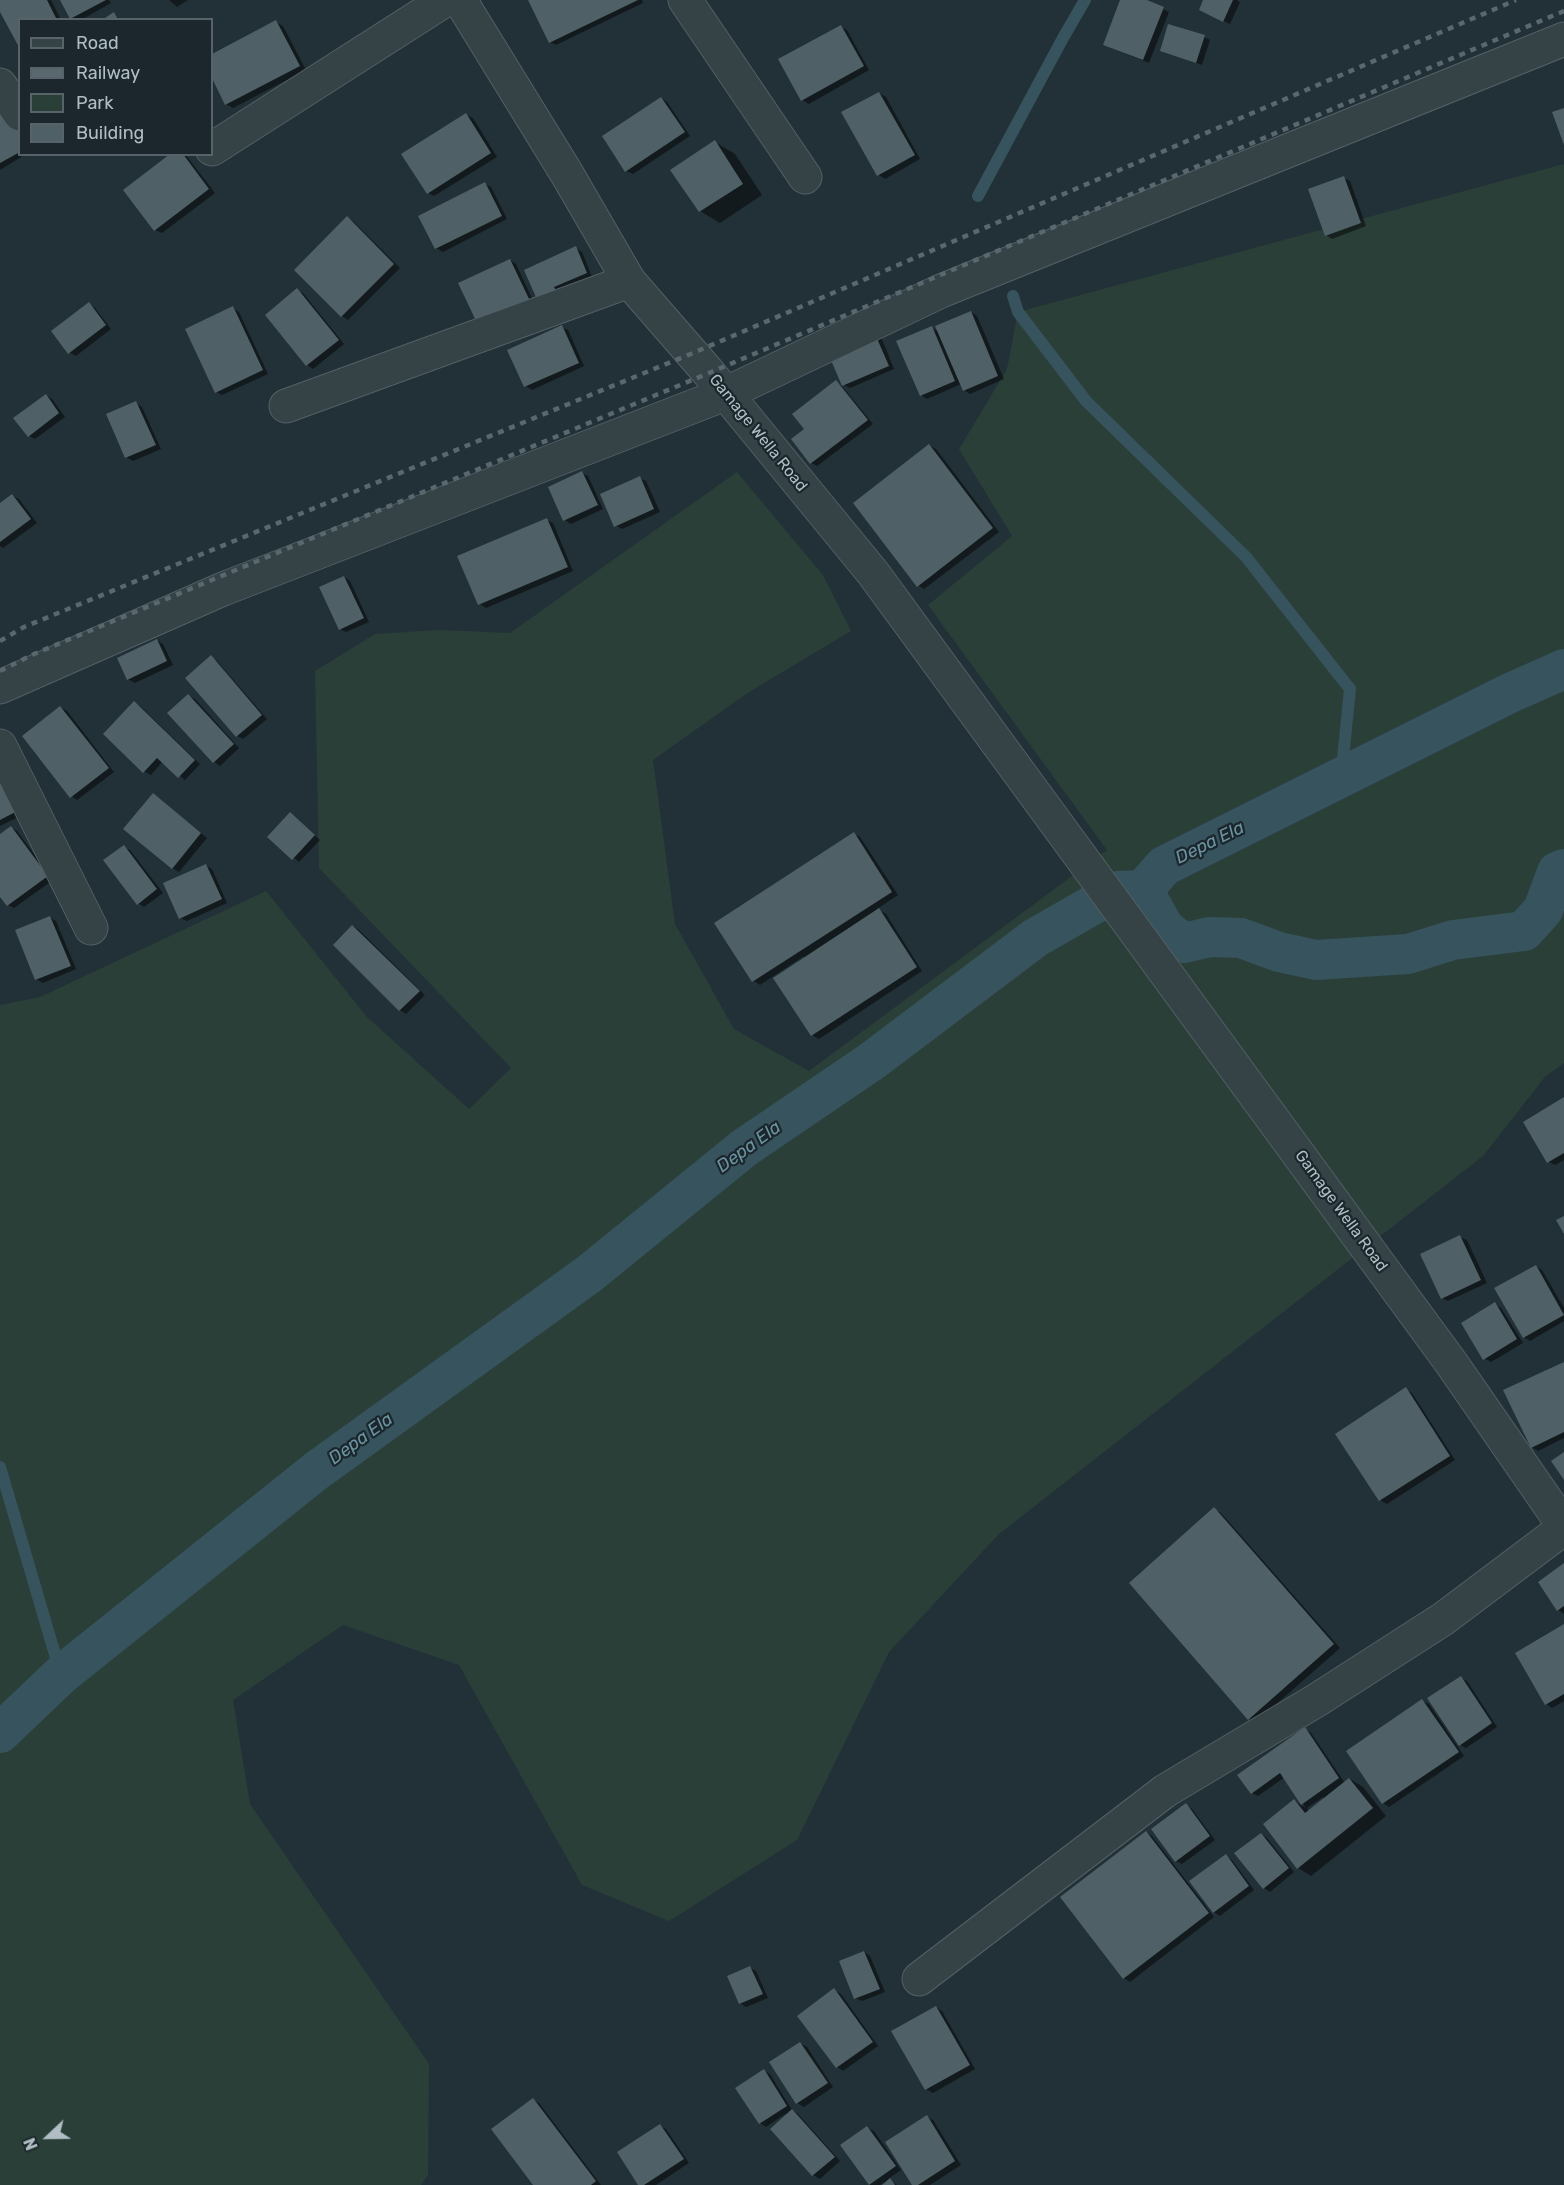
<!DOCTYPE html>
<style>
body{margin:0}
#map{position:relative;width:1564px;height:2185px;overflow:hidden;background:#223137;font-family:Rubik,sans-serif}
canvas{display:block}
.legend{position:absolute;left:18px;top:18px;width:195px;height:138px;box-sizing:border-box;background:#1b272c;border:2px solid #576369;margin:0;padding:8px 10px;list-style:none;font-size:18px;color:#b0bec4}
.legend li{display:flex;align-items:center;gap:12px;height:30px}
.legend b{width:30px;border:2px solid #576369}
.north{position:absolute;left:18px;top:2107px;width:60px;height:60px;-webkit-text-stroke:4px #1b272c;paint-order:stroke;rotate:248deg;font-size:16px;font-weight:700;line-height:24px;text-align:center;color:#b0bec4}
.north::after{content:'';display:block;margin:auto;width:21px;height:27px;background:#b0bec4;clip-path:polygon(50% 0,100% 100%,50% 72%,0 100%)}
</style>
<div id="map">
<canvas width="1564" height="2185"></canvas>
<ul class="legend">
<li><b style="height:8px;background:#354347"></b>Road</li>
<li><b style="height:8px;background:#58686e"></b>Railway</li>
<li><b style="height:16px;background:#2a3f38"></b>Park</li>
<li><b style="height:16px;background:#4f6167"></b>Building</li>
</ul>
<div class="north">N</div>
</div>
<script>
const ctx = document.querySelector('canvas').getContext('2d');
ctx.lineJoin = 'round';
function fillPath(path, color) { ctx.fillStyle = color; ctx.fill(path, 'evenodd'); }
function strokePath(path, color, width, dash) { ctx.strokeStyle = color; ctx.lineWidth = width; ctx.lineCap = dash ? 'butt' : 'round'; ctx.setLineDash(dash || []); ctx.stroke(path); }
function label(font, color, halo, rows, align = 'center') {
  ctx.font = font + ' Rubik,sans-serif'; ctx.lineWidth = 4.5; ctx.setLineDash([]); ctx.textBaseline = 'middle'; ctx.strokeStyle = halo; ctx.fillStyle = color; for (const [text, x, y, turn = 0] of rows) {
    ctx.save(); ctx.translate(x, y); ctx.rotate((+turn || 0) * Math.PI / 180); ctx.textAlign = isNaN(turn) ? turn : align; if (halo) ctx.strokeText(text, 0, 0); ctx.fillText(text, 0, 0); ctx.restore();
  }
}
fillPath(new Path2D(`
 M1564,164V1063L1545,1077L1483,1156L999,1534L889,1652L797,1840L669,1921L582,1885L459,1665L343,1625L233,1700L250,1804L429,2064L428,2175L421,2185H0V1005L40,997L266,891L367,1017L469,1109L511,1068L319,868L315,671L375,634L439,630L510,633L737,472L823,575L851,631L746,694L653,760L675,924L734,1029L809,1071L1107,850L928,605L1012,536L959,449L1007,369L1018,312Z`), '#2a3f38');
fillPath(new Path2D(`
 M0,0H51L61,20H20L0,9Z
 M61,0H109L111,3L81,20H74Z
 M169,0H188L177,7Z
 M530,0H642L643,3L556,45L550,42Z
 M1122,0H1143L1169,12L1149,63L1111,48Z
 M1205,0H1237L1240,2L1230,24L1207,13Z
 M276,22L283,26L306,70L233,108L226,104L212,75V56Z
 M841,27L847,30L869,70L809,104L802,100Z
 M1204,37L1210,40L1202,65L1161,50Z
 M879,93L886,97L920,159L885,179L879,175L843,113Z
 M0,96L20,128V154H26L0,170Z
 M661,98L667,102L690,136L633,174L626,171Z
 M466,115L473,118L497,157L434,196L428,193Z
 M715,142L735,154L762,195L720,223L700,211Z
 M172,154H185L215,193L162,233L155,230Z
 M1344,178L1350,181L1366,226L1332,239L1326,235Z
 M485,184L491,187L507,219L443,252L436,248Z
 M348,218L354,222L400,268L348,320L342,316Z
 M575,248L582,252L592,277L560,291L540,303Z
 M510,260L516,264L535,305L460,284Z
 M297,290L303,293L344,344L313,369L307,365Z
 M89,304L95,308L111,329L76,356L69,352Z
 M233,308L239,312L268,374L222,395L216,392Z
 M971,312L977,316L1004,379L970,394L964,390L961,384L927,399L921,395L932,328L939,332Z
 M561,327L568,330L584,366L532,390L526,386Z
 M879,332L894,369L850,388L844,385Z
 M836,382L842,386L873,424L817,466L811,463L806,429Z
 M46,395L52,399L65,417L35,439L29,436Z
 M136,403L142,407L161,449L133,461L126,457Z
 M929,445L936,449L999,532L924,589L918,585Z
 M582,473L588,476L603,509L571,524L565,520Z
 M639,478L646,481L660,512L622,529L615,525Z
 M12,496L19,499L37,523L3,548L0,546V505Z
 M547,520L553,523L573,571L486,608L480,604Z
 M344,577L350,581L369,622L346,632L340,629Z
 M157,640L163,644L173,665L135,683L128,679Z
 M211,657L217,661L267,719L243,739L237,736Z
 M188,696L195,699L239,748L220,766L214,762Z
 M134,703L140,706L200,764L185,780L163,761L151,775L144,771Z
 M61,708L67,711L114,772L77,800L71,796Z
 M0,758L27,813L0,826Z
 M153,795L207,838L179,872L172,868Z
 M290,814L320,840L299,862L269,837Z
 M11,827L17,831L53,880L14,908L8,905L0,895V835Z
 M854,834L860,837L898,895L877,909L886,914L922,971L819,1039L812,1035L804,956L760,985L754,981L716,923Z
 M124,847L130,850L163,893L144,907L138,903Z
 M205,865L212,869L227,903L187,921L180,918Z
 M49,917L56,921L76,969L43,983L36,979Z
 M353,926L359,930L425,995L406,1014L400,1010L335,945Z
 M1564,1099V1160L1555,1165L1549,1162Z
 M1460,1237L1467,1240L1487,1283L1448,1301L1442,1298Z
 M1536,1266L1542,1270L1564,1308V1321L1530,1341L1524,1337Z
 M1495,1304L1501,1308L1523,1343L1491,1362L1484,1358Z
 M1564,1363V1438L1538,1451L1532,1447Z
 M1406,1389L1412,1393L1455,1460L1387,1504L1380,1500L1338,1434Z
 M1214,1509L1221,1513L1340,1648L1255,1723L1249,1719L1131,1584Z
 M1564,1565V1614L1558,1610Z
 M1564,1626V1701L1552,1708L1546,1704L1517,1654Z
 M1461,1678L1467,1681L1497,1727L1466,1748L1460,1745Z
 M1422,1701L1429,1704L1464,1756L1389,1807L1383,1803Z
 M1305,1729L1311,1733L1345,1783L1350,1779L1363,1787L1386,1816L1311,1876L1298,1868L1294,1801L1306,1808L1285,1777L1258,1796L1252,1793ZM1323,1797L1324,1799L1309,1811L1307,1808Z
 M1186,1805L1192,1809L1215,1840L1182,1864L1176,1861Z
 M1146,1832L1152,1836L1214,1917L1130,1982L1124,1978Z
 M1261,1834L1267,1838L1294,1872L1270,1892L1264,1888Z
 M1226,1856L1232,1860L1254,1890L1220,1916L1210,1910Z
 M864,1952L870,1956L885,1992L862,2001L855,1998Z
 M750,1968L756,1971L768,1998L746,2007L740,2003Z
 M834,1990L841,1994L878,2046L843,2071L837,2067Z
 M936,2007L942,2011L975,2069L933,2093L926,2089L893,2032Z
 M801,2044L807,2047L833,2087L804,2107L797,2103L771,2062Z
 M764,2071L770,2074L792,2110L798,2114L840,2161L820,2179L813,2175L772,2129L787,2116L785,2114L766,2127L760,2123Z
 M533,2100L539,2103L601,2185H535Z
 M927,2117L933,2120L961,2165L930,2185H913Z
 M660,2126L666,2129L689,2163L656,2185H640Z
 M867,2128L874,2131L901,2170L888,2179L897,2185H884V2182L880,2185H869Z`), '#0007');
strokePath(new Path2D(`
 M978,196L1063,38L1085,0
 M1013,296L1018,312L1086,401L1246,557L1350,689L1341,778
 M0,1467L61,1675`), '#37535d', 12);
strokePath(new Path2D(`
 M1143,890L1165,929L1184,943L1210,937L1241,938L1279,952L1316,960L1408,954L1453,940L1524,931L1543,910L1557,872L1564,869
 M0,1733L61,1675L316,1471L589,1274L744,1148L872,1061L1035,938L1117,891L1143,890L1164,866L1510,693L1564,669`), '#37535d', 40);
fillPath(new Path2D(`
 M0,0H47L57,20H20V49L0,12Z
 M60,0H106L70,19Z
 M528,0H638L549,43Z
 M1120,0H1147L1164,7L1143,60L1103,45Z
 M1203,0H1233L1223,22L1199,10Z
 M114,12L118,20H102Z
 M276,20L300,66L225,105L212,78V54Z
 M1168,24L1205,35L1196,63L1160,51Z
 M841,25L864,66L801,101L778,59Z
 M879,92L915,155L877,176L841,112Z
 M661,97L685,132L625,172L602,136Z
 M0,101L20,133V152L0,163Z
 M1564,108V145L1552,112Z
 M466,113L491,153L427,194L401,154Z
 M715,140L743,184L699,212L670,170Z
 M170,154H183L209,189L154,231L123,190Z
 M1344,176L1361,223L1325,236L1308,189Z
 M485,182L502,216L435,249L418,216Z
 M347,216L394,264L341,317L294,270Z
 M576,246L587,273L554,287L559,296L539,304L524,270Z
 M510,259L530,301L478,325L458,283Z
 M297,288L339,340L306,366L265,315Z
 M89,302L106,325L68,354L51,331Z
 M233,306L263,370L215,393L185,329Z
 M971,311L998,376L963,391L935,326Z
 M562,325L579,363L524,387L507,350Z
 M932,326L955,381L920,396L896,341Z
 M872,327L889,366L842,386L825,346Z
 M836,380L868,420L810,464L791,439L804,429L792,414Z
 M46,394L59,413L28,437L13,418Z
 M136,401L156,445L125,458L106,414Z
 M929,444L993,528L917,587L853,503Z
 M582,471L598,505L563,521L548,487Z
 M640,476L654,509L614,527L600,494Z
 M12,494L31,519L0,542V503Z
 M547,518L568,567L478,605L457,556Z
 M344,576L364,618L339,630L319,587Z
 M157,639L167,661L127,680L117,658Z
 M211,655L262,715L236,737L185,678Z
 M188,694L234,744L213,763L167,713Z
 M134,701L195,760L178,778L157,758L143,773L103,734Z
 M60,706L109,768L70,798L22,736Z
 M0,765L21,809L0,820Z
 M153,793L201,833L172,869L123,829Z
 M290,812L315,835L292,860L267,837Z
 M11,826L48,876L7,906L0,897V834Z
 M854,832L892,892L752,982L714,923Z
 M124,845L157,889L137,905L103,860Z
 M206,864L222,899L179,919L163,883Z
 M879,908L917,967L811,1036L773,978Z
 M50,916L71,966L35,980L15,930Z
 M352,925L420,991L399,1011L333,945Z
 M1564,1097V1153L1547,1163L1523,1122Z
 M1564,1216V1234L1556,1220Z
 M1460,1235L1481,1280L1441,1299L1420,1254Z
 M1536,1265L1564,1315L1523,1338L1494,1288Z
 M1495,1302L1517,1339L1483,1360L1461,1323Z
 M1564,1362V1432L1531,1448L1503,1390Z
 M1406,1387L1450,1456L1379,1501L1335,1434Z
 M1564,1452V1480L1551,1461Z
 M1214,1507L1334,1644L1248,1720L1129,1583Z
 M1564,1563V1606L1557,1611L1538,1582Z
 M1564,1624V1694L1545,1705L1515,1653Z
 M1461,1676L1492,1723L1459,1746L1427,1698Z
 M1422,1699L1459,1752L1382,1804L1346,1751Z
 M1305,1727L1339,1778L1301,1805L1280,1773L1251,1794L1237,1775Z
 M1349,1778L1373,1808L1297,1869L1263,1824L1294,1799L1305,1813Z
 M1186,1803L1210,1836L1175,1862L1151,1829Z
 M1146,1831L1209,1913L1123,1979L1060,1897Z
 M1261,1833L1289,1868L1263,1889L1234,1853Z
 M1226,1854L1249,1886L1213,1913L1189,1881Z
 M864,1951L880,1989L854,1999L839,1961Z
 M750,1966L763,1994L739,2004L727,1976Z
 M834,1988L873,2042L836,2068L797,2016Z
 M936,2006L970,2065L925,2090L891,2031Z
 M800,2042L828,2083L796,2104L769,2062Z
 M764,2069L787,2106L759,2124L735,2088Z
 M533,2098L596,2181L591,2185H533L491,2129Z
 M792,2109L835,2157L812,2176L770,2129Z
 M927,2115L955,2161L918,2185H912L885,2142Z
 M660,2124L684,2159L644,2185H638L617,2152Z
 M867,2126L896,2166L869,2185L840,2145Z
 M890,2178L895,2185H882Z`), '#4f6167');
const street = new Path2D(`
 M460,0L567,174L629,281L709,373L873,573L1452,1364L1564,1526
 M685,0L805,177
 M0,85L20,114
 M212,149L445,0
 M286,406L629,281
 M0,687L223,589L725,394L941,291L1564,39
 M0,746L91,928
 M919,1979L1165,1791L1317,1700L1443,1619L1564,1528`);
strokePath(street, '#536065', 35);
strokePath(street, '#354347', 33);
strokePath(new Path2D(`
 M0,641L24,627L693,353L1516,0
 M0,671L34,654L709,373L1564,11`), '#58686e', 4.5, [6, 6]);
label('16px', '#b0bec4', '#1b272c', [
 ["Gamage Wella Road",758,433,51],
 ["Gamage Wella Road",1341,1211,54]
]);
label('italic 18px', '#6b93a1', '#1b272c', [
 ["Depa Ela",1210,843,-26],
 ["Depa Ela",749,1147,-36],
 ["Depa Ela",361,1439,-36]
]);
</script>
